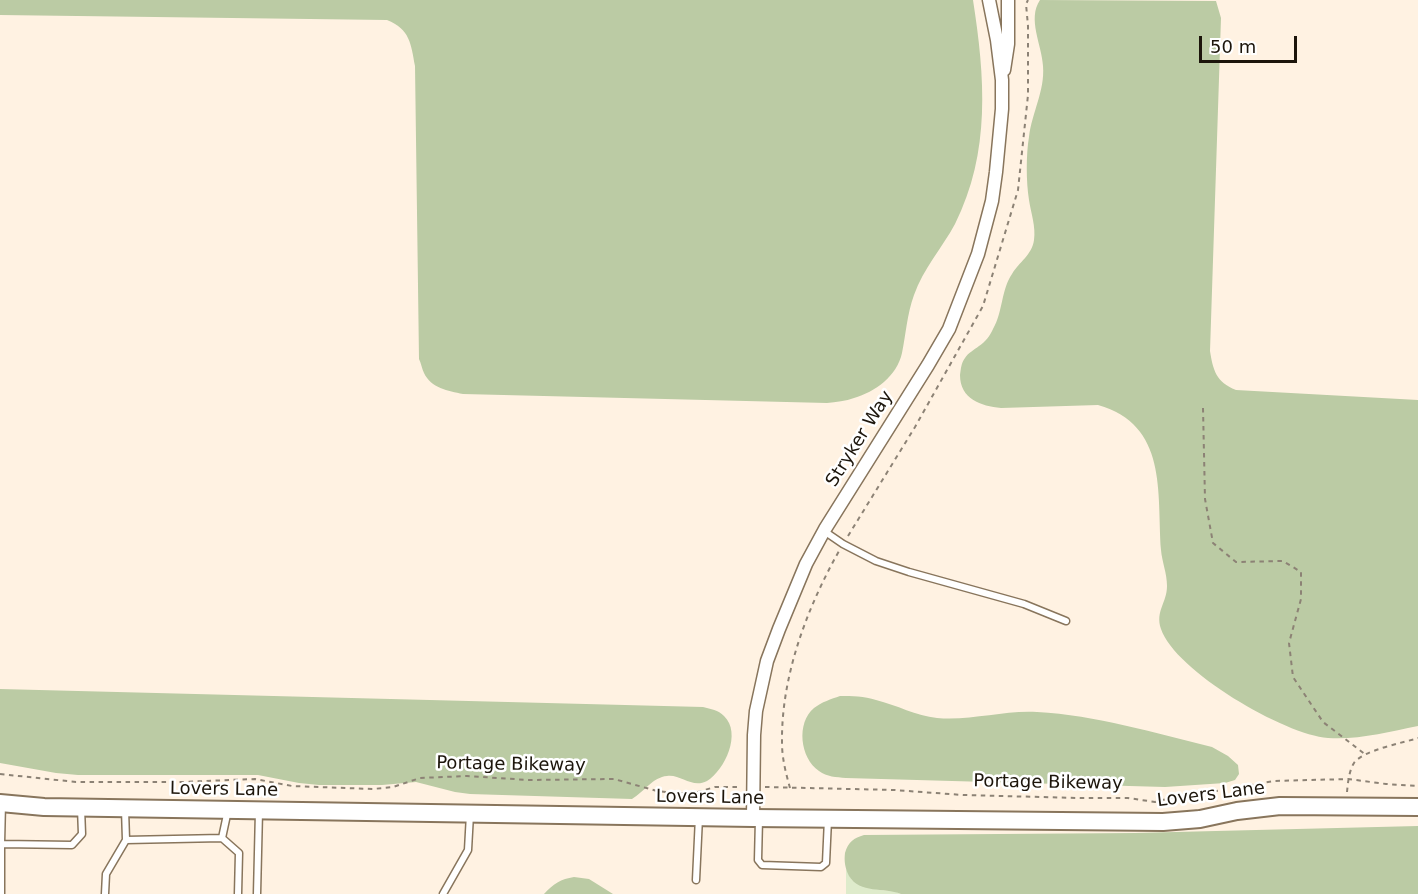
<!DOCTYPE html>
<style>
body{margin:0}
#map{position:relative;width:1418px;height:894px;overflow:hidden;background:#fff2e2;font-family:"DejaVu Sans",sans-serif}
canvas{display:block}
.scale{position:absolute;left:1199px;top:36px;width:98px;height:27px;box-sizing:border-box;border:3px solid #1c150b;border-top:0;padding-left:8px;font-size:18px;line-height:21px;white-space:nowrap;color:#1c150b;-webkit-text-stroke:4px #fff;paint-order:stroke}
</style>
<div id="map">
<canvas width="1418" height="894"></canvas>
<div class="scale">50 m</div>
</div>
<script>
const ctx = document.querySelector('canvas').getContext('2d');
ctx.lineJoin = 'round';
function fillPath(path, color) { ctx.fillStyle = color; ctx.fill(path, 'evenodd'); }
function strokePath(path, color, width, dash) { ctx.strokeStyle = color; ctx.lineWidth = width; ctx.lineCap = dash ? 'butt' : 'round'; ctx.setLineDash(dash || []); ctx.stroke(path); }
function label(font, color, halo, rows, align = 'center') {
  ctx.font = font + ' "DejaVu Sans",sans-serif'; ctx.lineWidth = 5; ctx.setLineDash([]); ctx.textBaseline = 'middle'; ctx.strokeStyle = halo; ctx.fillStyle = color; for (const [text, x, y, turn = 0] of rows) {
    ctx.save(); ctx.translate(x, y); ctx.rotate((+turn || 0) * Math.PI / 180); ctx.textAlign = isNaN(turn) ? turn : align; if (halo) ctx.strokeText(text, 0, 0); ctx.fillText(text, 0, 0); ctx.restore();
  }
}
fillPath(new Path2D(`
 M846,869L852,880L880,890L894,891L901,894H846Z`), '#deebcb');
fillPath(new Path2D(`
 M0,0H973C985,77 991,152 955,224C942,248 923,269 914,295C907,314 906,334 902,353C897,376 875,392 854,398C846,401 836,402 827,403L463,394C448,391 431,388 424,373C422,369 421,363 419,359L415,66C411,44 410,29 387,20L0,15Z
 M1040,0L1216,1L1221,18L1210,351C1213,370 1216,382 1236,390L1418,400V726C1388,732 1358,740 1328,738C1285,735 1175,671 1161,629C1155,611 1167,603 1167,586C1167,573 1162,562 1161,550C1157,492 1168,425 1098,405L1001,408C981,406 960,399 960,375C961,369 961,363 965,358C968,353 974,350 979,346C985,342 990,336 993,329C1003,312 1001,290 1012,274C1019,262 1032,255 1034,240C1036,227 1031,213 1029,200C1026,182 1026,154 1029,137C1032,112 1045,91 1043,66C1042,45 1027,19 1040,0Z
 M0,689L703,707C711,709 718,710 724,716C742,733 725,770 707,781C692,789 681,774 667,776C653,777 644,792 632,799L470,794L455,792L416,782L382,785H319L299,783L258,775H78L56,773L0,763Z
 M840,696C852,696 864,696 876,700C897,705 916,716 937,718C971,721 1004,710 1037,712C1096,715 1154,733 1212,747L1228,756L1238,765L1239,774L1235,780L1225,783L1165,787L846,778C836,777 827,777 819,771C800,758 796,723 814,708C822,702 831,699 840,696Z
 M1418,826V894H901C884,887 860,894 849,876C845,868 844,861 845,853C848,842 854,838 864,835L1135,833Z
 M574,877L589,879L613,894H544C553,884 561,879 574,877Z`), '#bbcba4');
const lane = new Path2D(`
 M824,531L843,544L876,561L909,572L1024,604L1066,621
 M2,803L1,844L72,845L82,834L81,808
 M125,809L126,840L222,838L228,810
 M759,819L758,860L762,865L821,867L826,863L828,819
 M222,838L239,853L238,894
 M1,844V894
 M696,880L699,817
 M105,894L106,874L126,840
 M257,894L259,811
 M443,894L468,850L470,814`);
const street = new Path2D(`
 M1004,70L1008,44V0
 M753,818L754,735L756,711L767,661L779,629L806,564L825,529L928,365L949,329L978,254L992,201L996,172L1002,109V80L997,40L989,0`);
const secondary = new Path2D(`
 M0,803L44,807L753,818L1163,822L1200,819L1237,811L1280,806L1418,807`);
strokePath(lane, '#88755c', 9);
strokePath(street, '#88755c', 15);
strokePath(secondary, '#88755c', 20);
strokePath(new Path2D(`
 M1203,408L1205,499L1213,543L1236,562L1283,561L1301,572V599L1289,643L1293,677L1323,722L1366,755
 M848,536L915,427L983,306L1018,190L1028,95V26L1026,4L1028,0
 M0,774L76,782H181L255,779L292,786L373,789L393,787L420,778L467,776L528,780L614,779L657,791L674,793H694L715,787H741
 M765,787L894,790L963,795L1080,798H1128L1155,802L1174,797L1224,790L1274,781L1348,779L1386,784L1418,786
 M790,788C786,774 782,758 782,743C781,676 807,608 839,551
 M1347,792C1348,782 1349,771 1354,763C1363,750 1403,743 1418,738`), '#8c8275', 2, [4.5, 4.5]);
strokePath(lane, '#fff', 6);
strokePath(street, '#fff', 12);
strokePath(secondary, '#fff', 16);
label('18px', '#1c150b', '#fff', [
 ["Stryker Way",860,439,-58],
 ["Portage Bikeway",511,765,1],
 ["Portage Bikeway",1048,783,1],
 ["Lovers Lane",224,790,1],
 ["Lovers Lane",1211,795,-7],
 ["Lovers Lane",710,798,1]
]);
</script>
